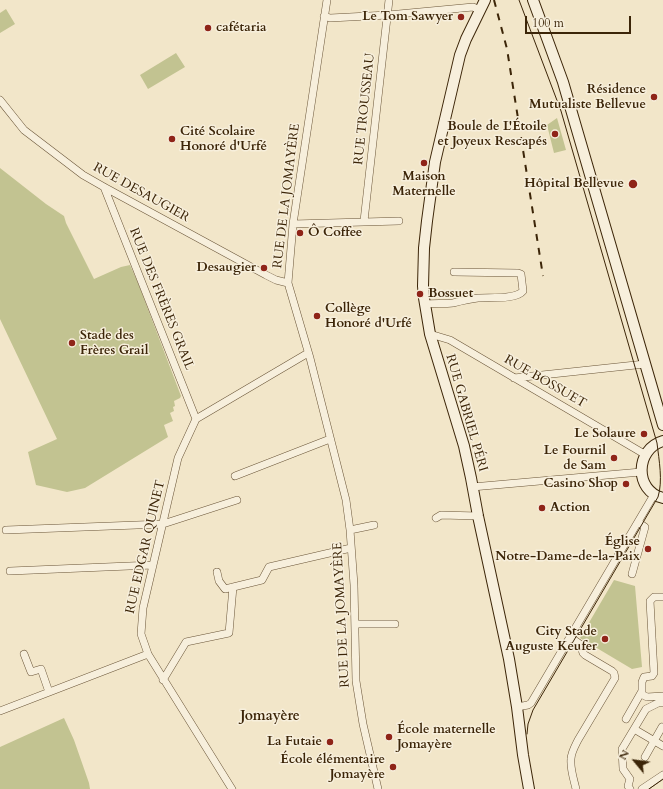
<!DOCTYPE html>
<meta charset="utf-8">
<style>
body{margin:0}
#map{position:relative;width:663px;height:789px;overflow:hidden;background:#f2e6c9;font-family:Cardo,serif}
canvas{display:block}
.north{position:absolute;left:615px;top:741px;width:40px;height:40px;-webkit-text-stroke:3px #f7efdc;paint-order:stroke;rotate:299deg;font-size:11px;font-weight:700;line-height:16px;text-align:center;color:#3c2508}
.north::after{content:'';display:block;margin:auto;width:14px;height:18px;background:#3c2508;clip-path:polygon(50% 0,100% 100%,50% 72%,0 100%)}
.scale{position:absolute;left:525px;top:16px;width:106px;height:18px;box-sizing:border-box;border:2px solid #3c2508;border-top:0;padding-left:5px;font-size:12px;line-height:14px;white-space:nowrap;color:#3c2508;-webkit-text-stroke:3px #f7efdc;paint-order:stroke}
</style>
<div id="map">
<canvas width="663" height="789"></canvas>
<div class="north">N</div>
<div class="scale">100 m</div>
</div>
<script>
const ctx = document.querySelector('canvas').getContext('2d');
ctx.lineJoin = 'round';
function fillPath(path, color) { ctx.fillStyle = color; ctx.fill(path, 'evenodd'); }
function strokePath(path, color, width, dash) { ctx.strokeStyle = color; ctx.lineWidth = width; ctx.lineCap = dash ? 'butt' : 'round'; ctx.setLineDash(dash || []); ctx.stroke(path); }
function label(font, color, halo, rows, align = 'center') {
  ctx.font = font + ' Cardo,serif'; ctx.lineWidth = 3; ctx.setLineDash([]); ctx.textBaseline = 'middle'; ctx.strokeStyle = halo; ctx.fillStyle = color; for (const [text, x, y, turn = 0] of rows) {
    ctx.save(); ctx.translate(x, y); ctx.rotate((+turn || 0) * Math.PI / 180); ctx.textAlign = isNaN(turn) ? turn : align; if (halo) ctx.strokeText(text, 0, 0); ctx.fillText(text, 0, 0); ctx.restore();
  }
}
fillPath(new Path2D(`
 M6,9L15,24L0,33V13Z
 M176,53L185,67L148,89L140,75Z
 M557,118L566,150L554,153L547,125Z
 M0,168L46,204L64,216L66,223L94,279L121,267L130,265L138,283L181,396L180,398L174,401L175,406L173,407L174,411L170,413L173,421L164,425L168,437L85,488L67,492L36,485L28,452L57,439L0,319Z
 M614,580L635,586L642,667L632,669L580,638Z
 M64,718L74,740L89,783L90,789H0V747Z`), '#c2c391');
const street = new Path2D(`
 M327,0L293,224L288,283L310,358L346,500L350,530L354,585L356,681L363,724L378,789
 M324,16L330,18L388,15L473,7L480,10
 M0,100L24,130L83,175L104,187L266,275L276,280L288,283
 M104,187L196,419
 M364,221L389,0
 M293,224L399,221
 M425,304C434,303 444,304 453,303C461,301 469,299 478,298C489,297 516,300 523,291L521,274L518,273L454,272
 M430,334L450,340L646,455
 M514,378L645,364
 M235,476L330,439
 M472,487L641,472
 M436,518L441,515L478,516
 M6,530L163,524L237,500
 M350,530L374,525
 M10,571L153,565
 M217,572L219,581L225,589L262,580L269,567L351,548
 M632,574L645,527L638,522
 M355,624H395
 M570,637L580,644L583,653L585,655L612,671L614,673L615,678L578,740C575,746 571,753 571,759C570,769 574,780 576,789
 M24,654L31,672L41,669L49,692
 M163,680L186,642L229,633L233,587
 M641,694L647,697L663,696
 M517,707L528,705L531,703L652,498L655,496H657
 M0,711L148,654
 M626,719L642,691V682L644,677L652,676L654,673L650,601L654,597H663
 M634,729L663,746
 M645,757L662,727
 M232,789L148,654L141,634L143,608L178,458L196,419L308,353
 M630,789L628,786L630,779L623,769L622,749L646,709L658,703H663
 M642,789L663,775`);
const secondary = new Path2D(`
 M485,0L466,39L460,55L435,162L427,221L424,248L423,286L424,298L430,334L464,446L471,478L478,516L509,659L517,707L523,755L529,789
 M533,0L563,82L663,425
 M663,441C635,449 634,491 663,498`);
strokePath(street, '#6a5538', 8);
strokePath(secondary, '#3c2508', 12);
strokePath(street, '#f7efdc', 7);
strokePath(secondary, '#f7efdc', 10);
strokePath(new Path2D(`
 M519,0L561,111L657,443C659,460 663,481 658,497L533,710L528,724L527,734
 M649,789L663,779`), '#3c2508', 1);
strokePath(new Path2D(`
 M494,0L507,49L543,276`), '#3c2508', 2, [7, 7]);
for (const [x, y, r, color] of [
 [461,17,4,"#8f2418"],
 [208,28,4,"#8f2418"],
 [654,97,4,"#8f2418"],
 [555,134,4,"#8f2418"],
 [172,139,4,"#8f2418"],
 [424,163,4,"#8f2418"],
 [633,184,5,"#8f2418"],
 [300,233,4,"#8f2418"],
 [264,268,4,"#8f2418"],
 [420,294,4,"#8f2418"],
 [317,316,4,"#8f2418"],
 [72,343,4,"#8f2418"],
 [644,434,4,"#8f2418"],
 [614,458,4,"#8f2418"],
 [626,484,4,"#8f2418"],
 [542,508,4,"#8f2418"],
 [648,549,4,"#8f2418"],
 [605,639,4,"#8f2418"],
 [389,737,4,"#8f2418"],
 [330,742,4,"#8f2418"],
 [393,767,4,"#8f2418"]
]) { const dot = new Path2D(); dot.arc(x, y, r, 0, 2 * Math.PI); ctx.fillStyle = color; ctx.fill(dot); strokePath(dot, '#f7efdc', 1.5); }
label('bold 13px', '#3c2508', '#f7efdc', [
 ["Le Tom Sawyer",453,17],
 ["cafétaria",216,28,"left"],
 ["Résidence",646,90],
 ["Mutualiste Bellevue",646,105],
 ["Boule de L'Étoile",547,127],
 ["et Joyeux Rescapés",547,142],
 ["Cité Scolaire",180,132,"left"],
 ["Honoré d'Urfé",180,147,"left"],
 ["Maison",424,177,"center"],
 ["Maternelle",424,192,"center"],
 ["Hôpital Bellevue",624,184],
 ["Ô Coffee",308,233,"left"],
 ["Desaugier",256,268],
 ["Bossuet",428,294,"left"],
 ["Collège",325,309,"left"],
 ["Honoré d'Urfé",325,324,"left"],
 ["Stade des",80,336,"left"],
 ["Frères Grail",80,351,"left"],
 ["Le Solaure",636,434],
 ["Le Fournil",606,451],
 ["de Sam",606,466],
 ["Casino Shop",618,484],
 ["Action",550,508,"left"],
 ["Église",640,542],
 ["Notre-Dame-de-la-Paix",640,557],
 ["City Stade",597,632],
 ["Auguste Keufer",597,647],
 ["École maternelle",397,730,"left"],
 ["Jomayère",397,745,"left"],
 ["La Futaie",322,742],
 ["École élémentaire",385,760],
 ["Jomayère",385,775]
], 'right');
label('13px', '#3c2508', '#f7efdc', [
 ["RUE TROUSSEAU",365,109,-84],
 ["RUE DESAUGIER",141,193,29],
 ["RUE DE LA JOMAYÈRE",287,196,-83],
 ["RUE DES FRÈRES GRAIL",161,299,68],
 ["RUE BOSSUET",545,382,30],
 ["RUE GABRIEL PÉRI",466,413,74],
 ["RUE EDGAR QUINET",146,547,-77],
 ["RUE DE LA JOMAYÈRE",342,615,-93]
]);
label('bold 14px', '#3c2508', '#f7efdc', [
 ["Jomayère",270,717]
]);
</script>
